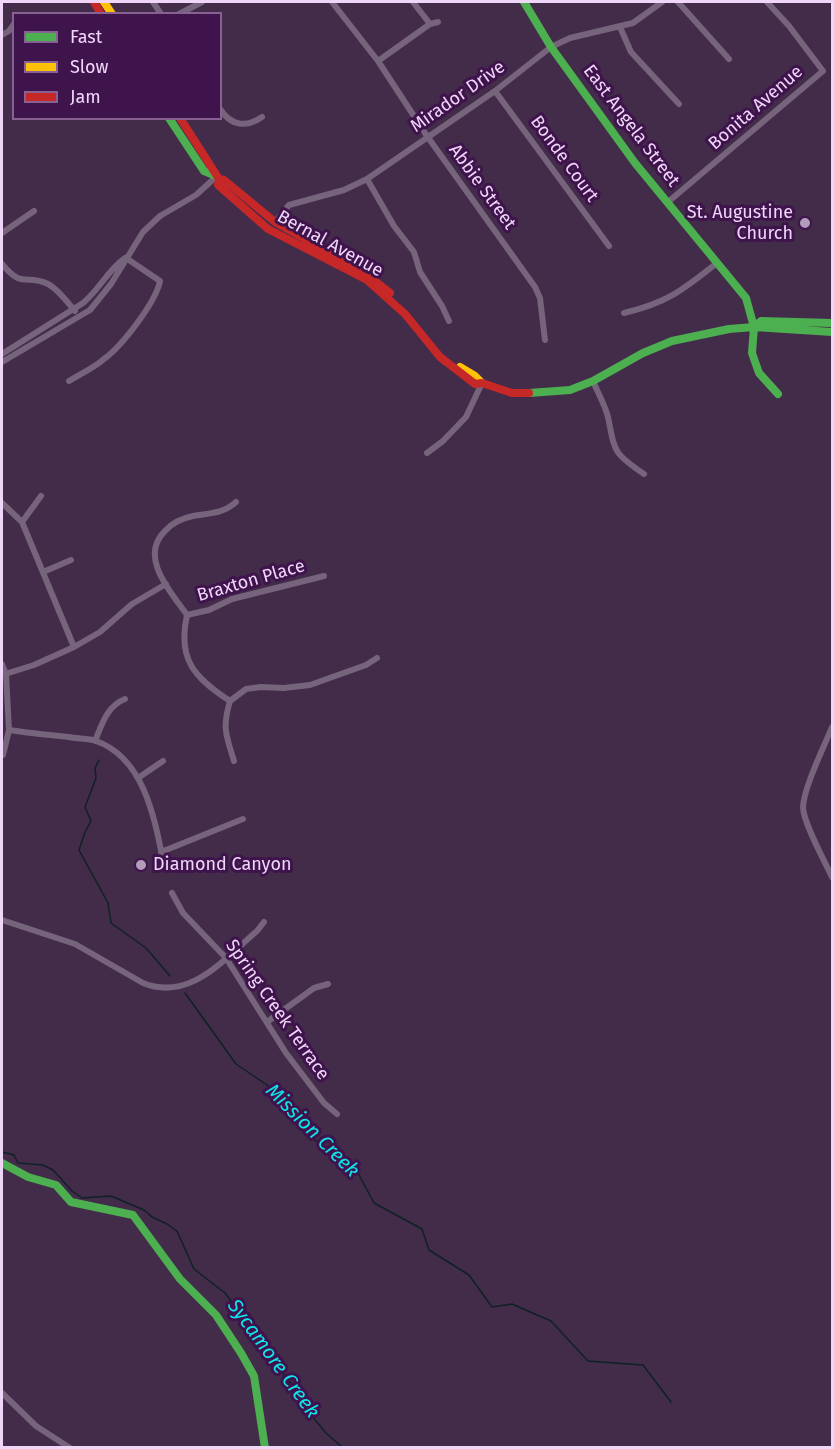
<!DOCTYPE html>
<style>
body{margin:0}
#map{position:relative;width:834px;height:1449px;overflow:hidden;background:#432b4a;font-family:"Fira Sans",sans-serif}
canvas{display:block}
.frame{position:absolute;inset:0;border:3px solid #f0d7f9;pointer-events:none}
.legend{position:absolute;left:12px;top:12px;width:210px;height:108px;box-sizing:border-box;background:#3f134c;border:2px solid #866191;margin:0;padding:8px 10px;list-style:none;font-size:18px;color:#f0d7f9}
.legend li{display:flex;align-items:center;gap:12px;height:30px}
.legend b{width:30px;border:2px solid #866191}
</style>
<div id="map">
<canvas width="834" height="1449"></canvas>
<div class="frame"></div>
<ul class="legend">
<li><b style="height:8px;background:#4caf50"></b>Fast</li>
<li><b style="height:8px;background:#ffc107"></b>Slow</li>
<li><b style="height:8px;background:#c62828"></b>Jam</li>
</ul>
</div>
<script>
const ctx = document.querySelector('canvas').getContext('2d');
ctx.lineJoin = 'round';
function strokePath(path, color, width, dash) { ctx.strokeStyle = color; ctx.lineWidth = width; ctx.lineCap = dash ? 'butt' : 'round'; ctx.setLineDash(dash || []); ctx.stroke(path); }
function label(font, color, halo, rows, align = 'center') {
  ctx.font = font + ' "Fira Sans",sans-serif'; ctx.lineWidth = 6; ctx.setLineDash([]); ctx.textBaseline = 'middle'; ctx.strokeStyle = halo; ctx.fillStyle = color; for (const [text, x, y, turn = 0] of rows) {
    ctx.save(); ctx.translate(x, y); ctx.rotate((+turn || 0) * Math.PI / 180); ctx.textAlign = isNaN(turn) ? turn : align; if (halo) ctx.strokeText(text, 0, 0); ctx.fillText(text, 0, 0); ctx.restore();
  }
}
strokePath(new Path2D(`
 M99,760L95,768L96,778L85,807L91,821L85,832L79,850L108,903L111,923L146,948L170,976
 M185,993L236,1064L267,1085L315,1140L359,1175L374,1203L422,1229L429,1250L469,1275L492,1307L512,1304L551,1321L588,1361L643,1365L671,1402
 M2,1152L14,1155L18,1163L43,1165L53,1170L72,1191L82,1198L111,1196L144,1210L152,1217L167,1224L177,1231L194,1269L225,1293L245,1319L266,1353L293,1386L306,1409L326,1433L343,1448`), '#0e2225', 1.5);
strokePath(new Path2D(`
 M153,2L161,14
 M332,2L378,61L427,136L535,287L540,298L545,340
 M413,2L430,24
 M678,2L729,59
 M179,14L202,2
 M620,27L631,52L679,104
 M2,35L9,31L14,24
 M378,61L430,24L438,22
 M495,91L609,246
 M220,109C231,126 246,128 262,117
 M367,179L394,226L414,252L420,272L442,306L449,321
 M668,202L823,71L789,26L767,2
 M275,222L289,205L344,190L367,179L495,91L551,47L570,38L633,23L662,2
 M2,233L34,211
 M2,264C23,290 26,273 48,284C58,289 68,303 75,311
 M624,313C667,303 683,290 717,263
 M2,354L83,303C99,290 108,270 125,258
 M2,362L90,310L111,284L143,232L160,216L196,195L217,176
 M69,381C80,374 94,368 104,359C122,346 156,302 160,281L126,258
 M593,381C598,393 605,405 608,417C615,452 613,453 644,474
 M427,453L443,441L466,417L482,383
 M2,503L22,522L74,647
 M22,522L41,496
 M43,572L71,560
 M187,615L209,610L232,599L324,576
 M2,664L6,674L9,730L3,755
 M2,675L34,665L74,647L100,632L132,604L166,584
 M230,701L246,689L261,687L284,688L310,685L366,665L377,658
 M832,727C824,747 804,787 803,807C803,822 825,862 832,877
 M9,730C29,733 49,735 69,737C77,739 88,738 96,741C145,758 155,821 164,865
 M95,741C102,724 107,706 125,699
 M234,761C226,735 222,728 230,701C195,678 177,660 187,615C171,592 138,557 165,531C172,523 183,518 193,516C209,513 223,514 236,502
 M138,778L163,761
 M161,852L243,819
 M172,893L183,913L226,958L286,1053L324,1103L337,1114
 M2,920L75,944L143,983C190,1002 224,959 257,931L264,922
 M267,1022L314,988L328,984
 M2,1393L36,1426L70,1448`), '#76637c', 6);
strokePath(new Path2D(`
 M524,2L551,47L635,163L746,298L754,327L752,353L759,373L778,394
 M169,118L204,171L216,176
 M754,327L761,321L832,323
 M529,393L570,390L593,381L643,353L672,341L729,329L754,327L832,332
 M2,1163L28,1177L56,1185L71,1202L133,1215L180,1279L216,1315L241,1353L254,1376L265,1448`), '#4caf50', 8);
strokePath(new Path2D(`
 M104,2L112,14
 M460,367L475,376L482,383`), '#ffc107', 8);
strokePath(new Path2D(`
 M94,2L101,14
 M180,118L219,179L224,180L275,222L362,271L390,293
 M219,179L218,185L268,229L367,280L405,314L440,357L475,384L482,383L512,393H529`), '#c62828', 8);
for (const [x, y, r, color] of [
 [805,223,6,"#b39bbc"],
 [141,865,6,"#b39bbc"]
]) { const dot = new Path2D(); dot.arc(x, y, r, 0, 2 * Math.PI); ctx.fillStyle = color; ctx.fill(dot); strokePath(dot, '#3f134c', 2); }
label('18px', '#f0d7f9', '#3f134c', [
 ["Mirador Drive",458,97,-35],
 ["Bonita Avenue",756,108,-41],
 ["East Angela Street",631,126,53],
 ["Bonde Court",564,159,54],
 ["Abbie Street",482,187,54],
 ["Bernal Avenue",330,244,29],
 ["Braxton Place",251,581,-16],
 ["Spring Creek Terrace",277,1010,55]
]);
label('18px', '#f0d7f9', '#3f134c', [
 ["St. Augustine",793,213],
 ["Church",793,234],
 ["Diamond Canyon",153,865,"left"]
], 'right');
label('italic 20px', '#0de6ea', '#3f134c', [
 ["Mission Creek",312,1131,45],
 ["Sycamore Creek",273,1359,54]
]);
</script>
